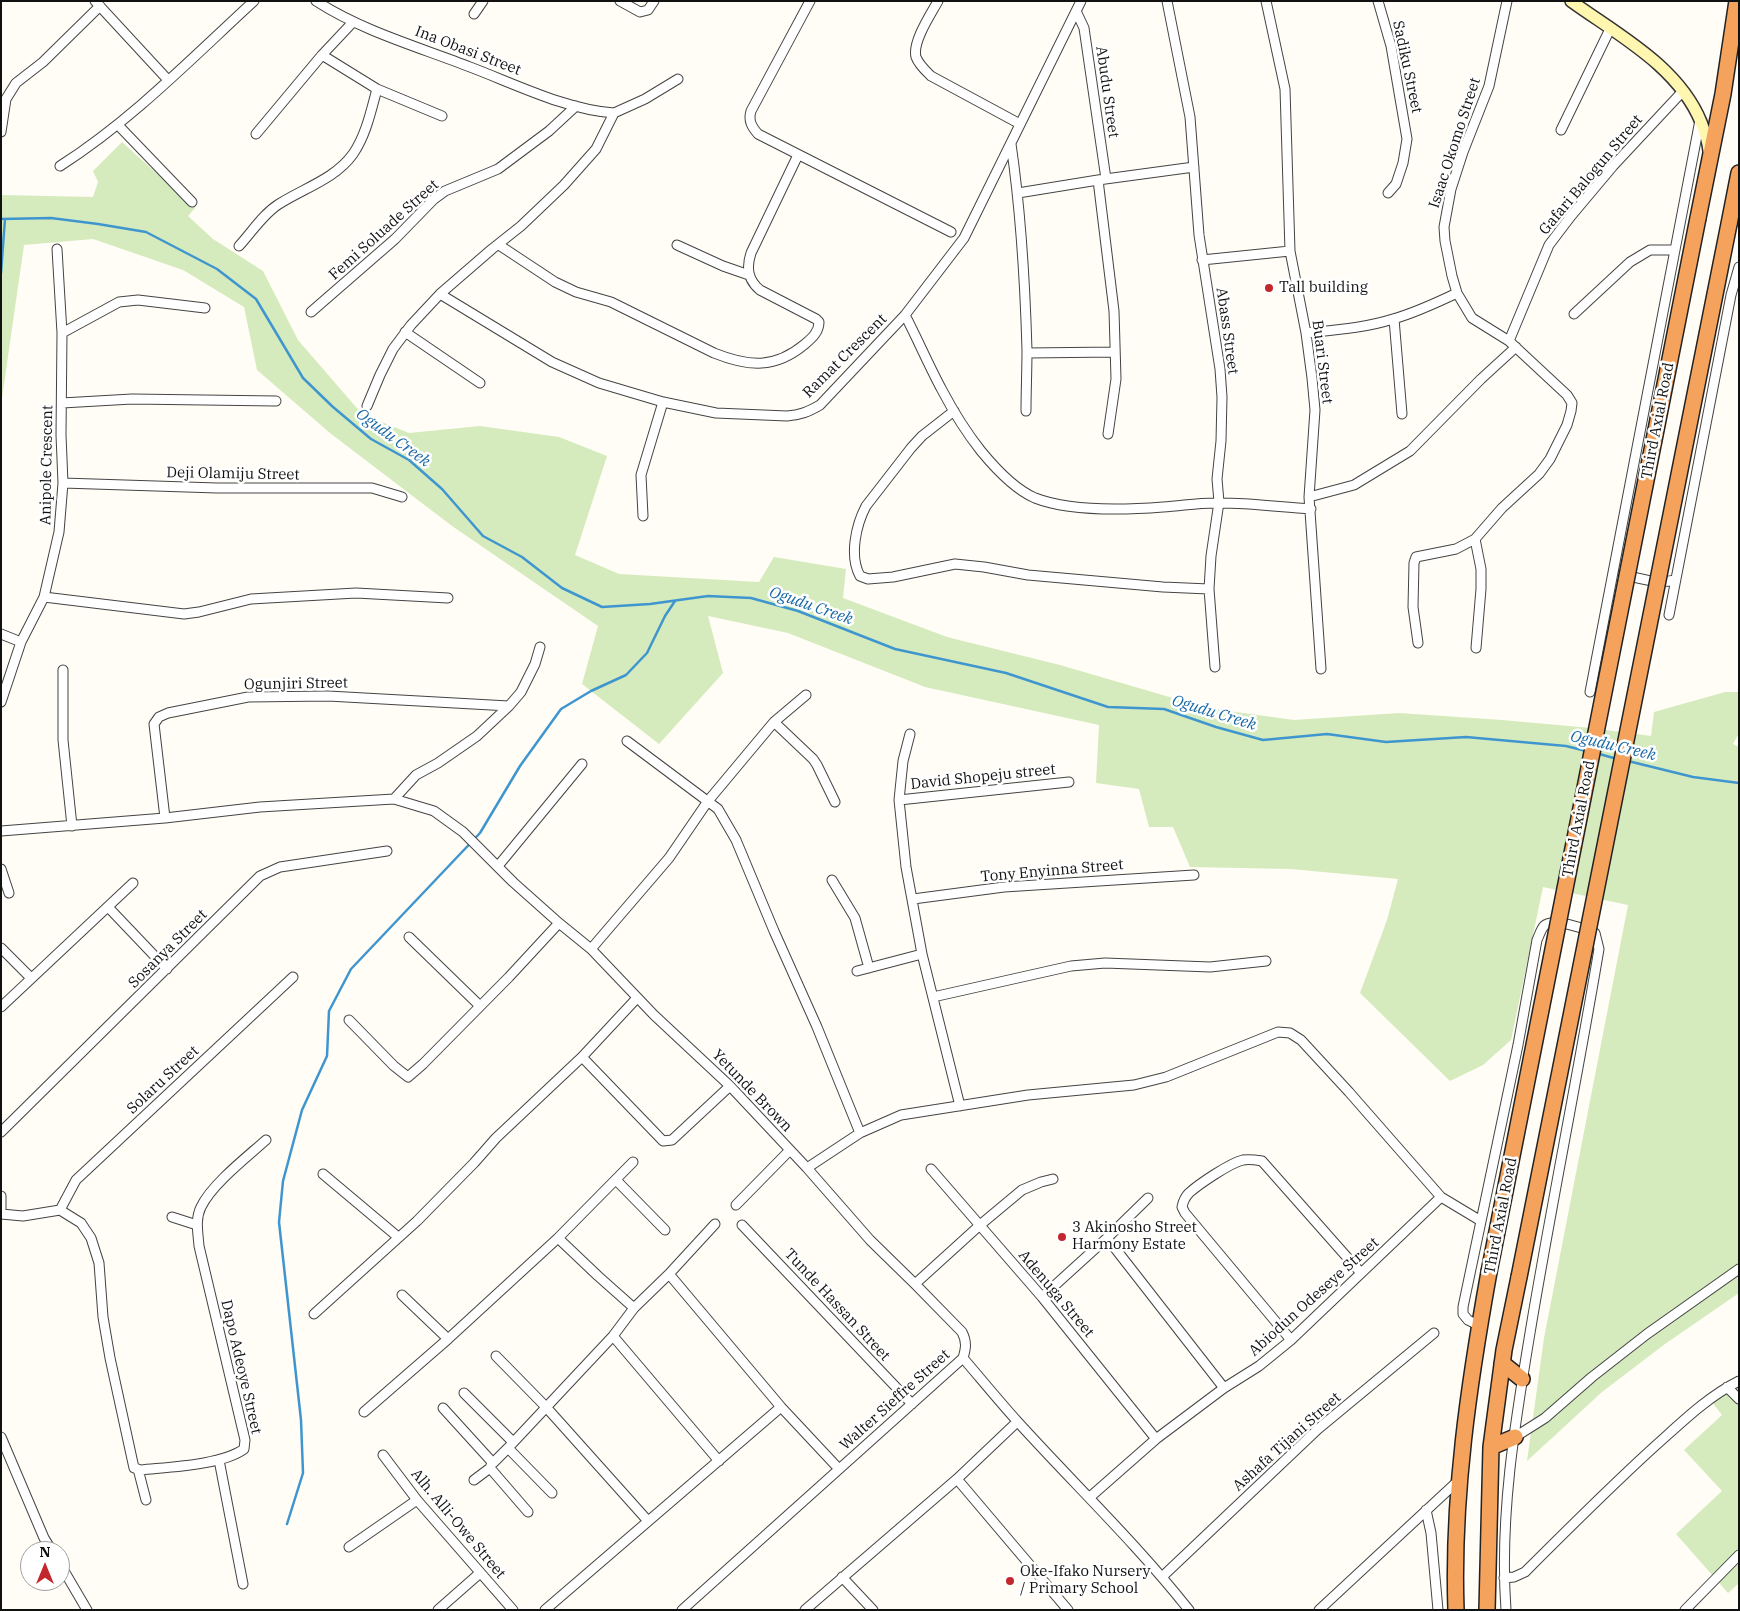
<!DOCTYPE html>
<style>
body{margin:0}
#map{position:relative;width:1740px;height:1611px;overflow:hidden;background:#fffdf5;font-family:"IBM Plex Serif",serif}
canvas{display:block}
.frame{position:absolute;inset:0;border:2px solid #111;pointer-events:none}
.north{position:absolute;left:20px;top:1541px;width:50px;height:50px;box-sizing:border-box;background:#fff;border:1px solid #a0a0a0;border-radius:50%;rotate:0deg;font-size:14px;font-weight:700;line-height:20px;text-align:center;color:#111}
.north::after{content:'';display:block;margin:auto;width:18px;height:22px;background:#c4262e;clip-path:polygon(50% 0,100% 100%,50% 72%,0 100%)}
</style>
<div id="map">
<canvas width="1740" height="1611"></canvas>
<div class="frame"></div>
<div class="north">N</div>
</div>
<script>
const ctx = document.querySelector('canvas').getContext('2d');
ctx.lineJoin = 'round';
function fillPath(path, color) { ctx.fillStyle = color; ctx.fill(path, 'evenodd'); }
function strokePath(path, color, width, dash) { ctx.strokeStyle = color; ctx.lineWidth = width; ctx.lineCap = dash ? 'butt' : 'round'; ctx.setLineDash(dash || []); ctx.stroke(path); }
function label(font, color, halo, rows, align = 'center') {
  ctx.font = font + ' "IBM Plex Serif",serif'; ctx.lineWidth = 5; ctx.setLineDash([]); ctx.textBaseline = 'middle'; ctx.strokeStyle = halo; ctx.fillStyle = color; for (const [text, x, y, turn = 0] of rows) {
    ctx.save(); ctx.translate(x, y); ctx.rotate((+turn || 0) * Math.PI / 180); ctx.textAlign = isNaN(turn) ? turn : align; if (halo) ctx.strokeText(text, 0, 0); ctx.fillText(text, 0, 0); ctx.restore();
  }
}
fillPath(new Path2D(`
 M122,142L195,208L188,216L213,239L263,271L298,340L362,414L409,433L480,426L559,437L607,456L575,555L619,574L759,582L774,557L846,569L843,598L947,637L1060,665L1207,708L1294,720L1399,713L1502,720L1591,728L1651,736L1654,712L1725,692H1739V733L1733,744L1739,747V1293L1665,1344L1602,1392L1527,1461L1544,1338L1628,905L1543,887L1511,1040L1483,1065L1450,1081L1360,993L1387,920L1398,879L1291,869L1190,867L1173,827H1149L1139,789L1096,783L1099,725L925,687L788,633L708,616L723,673L659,744L582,684L598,626L452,526L330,433L257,370L244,307L183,270L93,239L24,245L1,405V195L93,197L98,182L93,171Z
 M1739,1385V1583L1728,1593L1676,1534L1722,1491L1684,1450L1722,1415L1712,1402Z`), '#d5ebbd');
strokePath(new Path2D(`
 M1,219L51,218L98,224L146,232L217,269L256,299L303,378L333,407L371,439L409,460L442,489L483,536L522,557L562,588L602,607L650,604L708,596L751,598L798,611L895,649L1006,673L1108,707L1164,709L1216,727L1263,740L1327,734L1386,742L1466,737L1566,746L1586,751
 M1,273L5,219
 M1596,753L1617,759
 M1628,761L1693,777L1739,783
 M287,1524L303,1473L301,1420L279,1222L283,1181L302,1110L327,1056L329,1011L351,969L480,833L520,766L561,709L591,691L626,675L647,653L665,616L675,601`), '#3f96cf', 2.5);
const street = new Path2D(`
 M95,1L168,80
 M316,1C362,31 419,47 470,67C515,84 567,110 614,113
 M620,1L640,12L648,10L654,1
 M810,1L751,111C748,121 752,127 758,134L951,232
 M938,1C931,14 912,42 916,57C919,65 926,71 931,76L1020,124
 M1167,1L1190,117L1199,235L1220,369L1222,397L1221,441L1217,479L1219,502L1211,556L1209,589L1215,667
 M1266,1L1285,89L1290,251L1306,333L1312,378L1315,410L1309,497L1321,669
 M1378,1L1391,46L1407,139L1403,163L1396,184L1388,193
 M1076,11L1084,28L1106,179
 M474,14L483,1
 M322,55L377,89L442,116
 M118,125L192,202
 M1561,130L1610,29
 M1,132L6,99L16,83L43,62L100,6
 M256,134L322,55L353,22
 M1011,144C1021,212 1025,281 1027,350C1027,371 1026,391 1026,411
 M60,166C132,120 192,58 254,1
 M1098,180L1114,311L1116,379L1108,434
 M1018,193L1098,180L1194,167
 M499,245L555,282L576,292L611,302L714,353C749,367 775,369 805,344C812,338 819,332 819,322L816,319L760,290C748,280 746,268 751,253L798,155
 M677,245L723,266L749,275
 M239,246C252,232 263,214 279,204C304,188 335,179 353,154C366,135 371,111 377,89
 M1202,260L1290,251
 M440,294L552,362L599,383L663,402L716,413L787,416C800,415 808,412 820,405L905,315L964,238L1081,1
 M311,312L395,239L434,199L445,191L498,169L549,131L576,106
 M1574,314L1630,262L1650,250H1675
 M905,315C918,340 929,366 942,390C953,411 966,432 981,451C995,468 1014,489 1035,498C1071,512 1124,510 1163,507C1182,506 1201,502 1220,503C1250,503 1280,507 1311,509
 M1394,319L1402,414
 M405,332L480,383
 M62,333L119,302L138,300L205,308
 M1306,333C1335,330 1365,328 1393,319C1415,313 1436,303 1457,293
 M1509,341L1549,245L1571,216L1613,166L1683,91
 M1027,353L1115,352
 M62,403L132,399L276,401
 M367,406L380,375L393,349L411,325L440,294L492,249L521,226L564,185L596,149L614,113L645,99L678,79
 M954,411L922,436L911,448L866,506C856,525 849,556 860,576L868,579L893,577L955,564L984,567L1028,575L1163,587L1209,589
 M63,483L217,488H372L402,497
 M1309,497L1354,485L1410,451L1481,379L1516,347
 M643,516L641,475L663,402
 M1475,539L1481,569V589L1476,648
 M1623,574C1640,579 1657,584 1675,580
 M44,597L184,614L199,612L251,599L356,593L448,598
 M1669,615L1731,295L1739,267
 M1,634L21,642
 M1418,643L1413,607L1414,563L1416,557L1456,549L1475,539L1502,508L1539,474L1550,459L1567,425L1571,411L1572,403L1567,395L1509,341L1472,318L1457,293L1452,276L1445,241L1444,227L1451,189L1463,152L1489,86L1507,1
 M63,670V740L72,826
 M1590,692L1700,120
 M1,702L21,642L44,597L59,532L63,483L61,435L62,333L57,249
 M774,722L813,759L817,765L835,802
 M910,734L903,761L899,800L906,867L922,954L960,1106
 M627,741L718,809L736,840L774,931L817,1027L860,1133
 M394,799L416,775L438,763L477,736L509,706L521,692L535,664L540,647
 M899,800L1069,782
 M165,818L154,724L159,717L168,713L248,697L328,696L509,706
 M1,831L165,818L260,807L394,799L434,811L463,832L513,882L559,923L591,949L654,1015L730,1086L807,1168L870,1240L915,1284L962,1332C967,1342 966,1348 963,1358
 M498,866L582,764
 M1,869L9,893
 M832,880L855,918L869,968
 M913,899L1004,887L1194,875
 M108,907L167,969
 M409,937L480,1006
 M1,948L31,978
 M591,949L669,858L708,801L774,722L806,695
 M857,971L922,954
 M933,997L1071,966L1105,963L1210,967L1266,961
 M1,1007L133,883
 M349,1020L394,1066L408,1077L423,1064L509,977L559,923
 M582,1057L663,1141L672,1140L730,1086
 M1,1132L260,876L280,867L387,851
 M807,1168L860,1133L901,1115L1028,1095L1134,1085L1166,1077L1278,1032L1290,1033L1301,1040L1349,1092L1441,1197L1291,1340L1259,1366L1224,1388L1156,1439L1090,1497
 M931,1169L1042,1297L1156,1439
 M323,1174L398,1237
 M616,1180L665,1230
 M1,1196V1212
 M1441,1197L1481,1221
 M736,1205L789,1151
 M60,1210L76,1180L293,977
 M1,1214L23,1216L60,1210L81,1223L91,1238L99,1263L103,1317L110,1358L134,1468L141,1470C169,1467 222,1465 244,1449L245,1440L199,1246C198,1233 195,1219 201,1207C212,1184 247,1157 266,1140
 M172,1217L197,1225
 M742,1225L912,1404
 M558,1238L633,1162
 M1107,1238L1224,1388
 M669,1274L781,1407L839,1469
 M915,1284L980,1225L1022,1190L1041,1182L1053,1179
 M402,1295L448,1339
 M1042,1297L1107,1238L1148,1198
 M314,1314L417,1221L474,1163L496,1138L582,1057L637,998
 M1480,1326L1468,1320L1463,1314V1307L1518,1045L1537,940C1539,936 1541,929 1544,926C1552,917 1586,929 1595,933L1599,949C1578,1074 1553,1197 1532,1321C1516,1417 1499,1513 1506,1610
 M613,1336L719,1461
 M1291,1340L1185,1213L1182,1207C1183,1202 1185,1197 1189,1193C1199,1184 1230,1163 1243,1160C1249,1159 1256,1160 1262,1161L1361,1273
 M496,1356L546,1407L648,1521
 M1727,1387L1739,1399
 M464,1393L513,1442
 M443,1408L493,1463L508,1448L613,1336L634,1308L669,1274L715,1224
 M364,1412L448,1339L558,1238L598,1276L634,1308
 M1,1437L44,1538L52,1551
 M1515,1437L1545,1418L1592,1377L1647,1334L1739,1269
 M508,1448L552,1493
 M383,1455L417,1500L513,1610
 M219,1460L243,1584
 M490,1468L528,1512
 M138,1469L146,1500
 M957,1479L1068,1610
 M474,1480L490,1468L492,1463
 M1426,1510L1431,1533L1438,1610
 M349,1547L417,1500
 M60,1564L87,1610
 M1163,1576L1318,1429L1434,1333
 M842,1577L873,1610
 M1504,1578L1514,1577L1525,1572C1567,1530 1610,1487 1654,1447C1681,1423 1707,1397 1739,1381
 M438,1610L480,1573
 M545,1610L781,1407
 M682,1610L963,1358C981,1379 999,1401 1017,1421C1074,1484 1136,1543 1189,1610
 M805,1610L957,1479L1017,1422
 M1319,1610L1459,1480
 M1685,1610L1739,1555`);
const secondary = new Path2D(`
 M1571,1C1618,35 1678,66 1701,122C1705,132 1708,141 1709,151`);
const highway = new Path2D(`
 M1698,218L1723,94L1737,1
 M1729,224L1739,173
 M1502,1363L1522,1379
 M1491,1447L1515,1437
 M1456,1610C1452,1496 1469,1383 1489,1272
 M1487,1610L1491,1447L1504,1350L1519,1277`);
strokePath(street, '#444', 11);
strokePath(secondary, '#333', 14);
strokePath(highway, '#222', 18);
strokePath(street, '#fff', 9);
strokePath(secondary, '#fff6b0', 11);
strokePath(highway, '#f5a25d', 15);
const highwayBridge = new Path2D(`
 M1489,1272L1698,218
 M1519,1277L1729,224`);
strokePath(highwayBridge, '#222', 18, []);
strokePath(highwayBridge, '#f5a25d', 15);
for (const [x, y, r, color] of [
 [1269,288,5,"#c4262e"],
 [1062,1237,5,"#c4262e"],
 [1010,1581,5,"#c4262e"]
]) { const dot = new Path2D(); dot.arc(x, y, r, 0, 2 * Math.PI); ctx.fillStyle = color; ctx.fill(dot); strokePath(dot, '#fff', 2); }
label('15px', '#111', '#fff', [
 ["Ina Obasi Street",468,51,21],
 ["Sadiku Street",1407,67,78],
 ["Abudu Street",1107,92,82],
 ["Isaac Okomo Street",1455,143,-72],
 ["Gafari Balogun Street",1591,175,-50],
 ["Femi Soluade Street",384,230,-42],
 ["Abass Street",1227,331,82],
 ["Ramat Crescent",845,356,-45],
 ["Buari Street",1322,362,83],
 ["Third Axial Road",1658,421,-79],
 ["Anipole Crescent",47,465,-89],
 ["Deji Olamiju Street",233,474,1],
 ["Ogunjiri Street",296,684,-1],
 ["David Shopeju street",983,777,-6],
 ["Third Axial Road",1579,819,-79],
 ["Tony Enyinna Street",1052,871,-5],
 ["Sosanya Street",168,949,-45],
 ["Solaru Street",163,1080,-43],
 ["Yetunde Brown",752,1091,46],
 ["Third Axial Road",1501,1216,-79],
 ["Adenuga Street",1056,1294,50],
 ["Abiodun Odeseye Street",1314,1297,-42],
 ["Tunde Hassan Street",837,1305,47],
 ["Dapo Adeoye Street",241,1367,77],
 ["Walter Sieffre Street",895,1400,-42],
 ["Ashafa Tijani Street",1287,1442,-42],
 ["Alh. Alli-Owe Street",458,1524,50]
]);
label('15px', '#111', '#fff', [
 ["Tall building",1279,288],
 ["3 Akinosho Street",1072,1228],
 ["Harmony Estate",1072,1245],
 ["Oke-Ifako Nursery",1020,1572],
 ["/ Primary School",1020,1589]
], 'left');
label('italic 16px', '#1768a6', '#fff', [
 ["Ogudu Creek",393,438,36],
 ["Ogudu Creek",811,606,19],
 ["Ogudu Creek",1214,713,17],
 ["Ogudu Creek",1613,746,13]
]);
</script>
